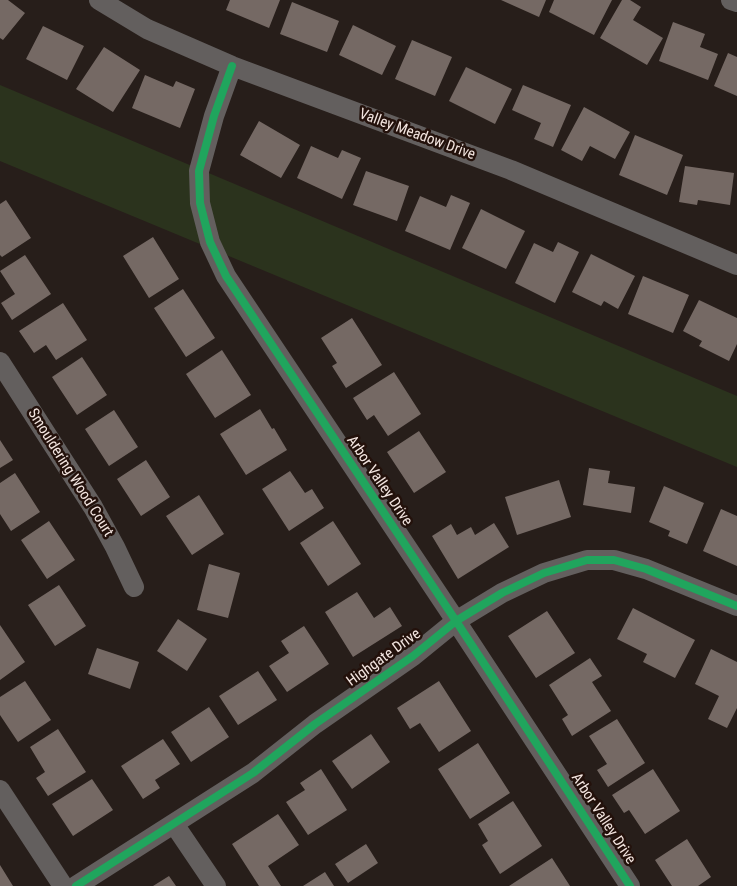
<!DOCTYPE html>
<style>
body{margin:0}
canvas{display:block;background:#271e1a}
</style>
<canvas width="737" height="886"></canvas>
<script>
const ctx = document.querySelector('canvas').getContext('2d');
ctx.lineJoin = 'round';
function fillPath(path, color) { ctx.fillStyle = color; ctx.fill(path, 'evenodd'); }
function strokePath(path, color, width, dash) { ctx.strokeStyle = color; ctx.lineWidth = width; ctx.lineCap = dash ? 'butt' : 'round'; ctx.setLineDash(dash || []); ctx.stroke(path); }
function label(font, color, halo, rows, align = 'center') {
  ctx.font = font + ' "Roboto Condensed",sans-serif'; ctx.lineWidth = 5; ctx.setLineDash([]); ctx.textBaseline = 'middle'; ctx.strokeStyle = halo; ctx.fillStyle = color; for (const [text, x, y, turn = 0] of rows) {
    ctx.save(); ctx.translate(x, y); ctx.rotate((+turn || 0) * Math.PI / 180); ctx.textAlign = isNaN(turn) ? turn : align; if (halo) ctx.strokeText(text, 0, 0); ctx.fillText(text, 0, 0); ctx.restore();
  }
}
fillPath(new Path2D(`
 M0,85L737,396V467L0,161Z`), '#2b331d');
fillPath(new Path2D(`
 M0,0H8L25,13L3,40L0,38Z
 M230,0H280L269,28L226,10Z
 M501,0H546L539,17Z
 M554,0H612L594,35L549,12Z
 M622,0H630L641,7L633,20L663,38L647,65L600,38Z
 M292,2L339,21L327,52L280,34Z
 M673,22L705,34L700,47L718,54L708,80L659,61Z
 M353,25L396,46L382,75L339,55Z
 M43,26L84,46L67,80L26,59Z
 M412,40L452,57L435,96L395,79Z
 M104,47L140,70L113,112L76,89Z
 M728,53L737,57V96L714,86Z
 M466,67L512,89L495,124L449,101Z
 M145,75L173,87L176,81L195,89L180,128L132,108Z
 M523,85L571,105L553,147L534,139L541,123L512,110Z
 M584,107L630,132L615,159L590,146L582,161L561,150Z
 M259,121L300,145L281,178L240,155Z
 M635,135L683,155L667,195L619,175Z
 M311,146L338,158L342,150L361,158L342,199L297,178Z
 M685,166L734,173L730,205L698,200L697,205L679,202Z
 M366,171L409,186L397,221L353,205Z
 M451,195L470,203L450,250L405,231L420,196L446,207Z
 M6,200L31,238L2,257L0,255V204Z
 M481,209L525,231L506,269L462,248Z
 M153,237L179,279L149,298L123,256Z
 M558,242L579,252L555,303L515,283L534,243L553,252Z
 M591,254L635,276L618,309L604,301L601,306L572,292Z
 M25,255L51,294L12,320L1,303L15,294L0,271Z
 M643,276L689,295L673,333L628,314Z
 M183,289L215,338L186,357L154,308Z
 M699,300L737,318V344L729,361L699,346L702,341L683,331Z
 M63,303L87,340L56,360L46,345L34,353L19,331Z
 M352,318L382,365L346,388L332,366L337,363L321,338Z
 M222,350L251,395L215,418L186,374Z
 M82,357L107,395L77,415L52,377Z
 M394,372L421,414L388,436L374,415L367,420L353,398Z
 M260,409L272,429L274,428L287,450L246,475L220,434Z
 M114,410L138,447L109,466L85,429Z
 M419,431L446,472L414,493L387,452Z
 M0,440L13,460L0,468Z
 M146,460L170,497L141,516L117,479Z
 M589,468L610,471L608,483L635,487L631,513L583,505Z
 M290,471L305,493L312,489L324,508L289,531L262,489Z
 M15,473L40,512L11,531L0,514V483Z
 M559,480L571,517L517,535L505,497Z
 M664,486L704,503L687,544L668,536L670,531L649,522Z
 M199,495L224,534L192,555L166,516Z
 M721,509L737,516V566L703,551Z
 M49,521L75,560L47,579L21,540Z
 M333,521L361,564L328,586L300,543Z
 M494,523L509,547L458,579L432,536L451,524L457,535L471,527L475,535Z
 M209,564L240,573L228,618L197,610Z
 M59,585L86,626L55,646L28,605Z
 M357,592L374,618L390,607L402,626L353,657L325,612Z
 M633,608L695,640L675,678L643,662L647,654L617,639Z
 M547,611L575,653L536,678L508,636Z
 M178,619L207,639L187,671L157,651Z
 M0,625L25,662L0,680Z
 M304,626L329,664L287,692L269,666L289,653L281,641Z
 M97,648L139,662L130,689L88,674Z
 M711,649L737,662V708L727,728L708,719L719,696L695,684Z
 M590,658L602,676L592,682L611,711L572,736L562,719L568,715L549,685Z
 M258,671L277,700L238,725L219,696Z
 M25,681L51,720L18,742L0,715V697Z
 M439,681L471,731L439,752L420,723L410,729L397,708Z
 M209,707L229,737L191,762L171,732Z
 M617,719L645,763L608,787L597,770L607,764L589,736Z
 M58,729L86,772L48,796L36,778L45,772L30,747Z
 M371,734L390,762L352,789L332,761Z
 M163,739L180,764L155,780L160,788L143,799L121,766Z
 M478,743L510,793L470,819L438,769Z
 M321,769L347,810L308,835L286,802L305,790L300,783Z
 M653,769L680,811L645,834L629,810L624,813L612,795Z
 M92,779L113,810L73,836L52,804Z
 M513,801L542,846L500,874L482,845L488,841L478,824Z
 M278,814L299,845L268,866L281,886H259L232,844Z
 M687,839L711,877L698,886H672L655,860Z
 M366,844L378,863L348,883L335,864Z
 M552,858L570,886H509Z
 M0,865L13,886H0Z
 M325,872L334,886H303Z
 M169,876L176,886H153Z`), '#756964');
strokePath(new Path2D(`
 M99,0L147,29L232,66L511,170L737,265
 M731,0L737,2
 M232,66L214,116L199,171L200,203L210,242L226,276L456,621L630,886
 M0,362L93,507L115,547L134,587
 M0,790L63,886
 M174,824L216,886
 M76,886L253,773L315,724L413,656L456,621L502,593L544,573L587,560H614L646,569L737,606`), '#635f5e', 20);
strokePath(new Path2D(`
 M232,66L214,116L199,171L200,203L210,242L226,276L456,621L630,886
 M76,886L253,773L315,724L413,656L456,621L502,593L544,573L587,560H614L646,569L737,606`), '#20a55d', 8);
label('15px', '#f3e5e0', '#23110b', [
 ["Valley Meadow Drive",417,135,20],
 ["Smouldering Wood Court",70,473,58],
 ["Arbor Valley Drive",379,481,56],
 ["Highgate Drive",384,658,-36],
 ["Arbor Valley Drive",603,819,57]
]);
</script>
